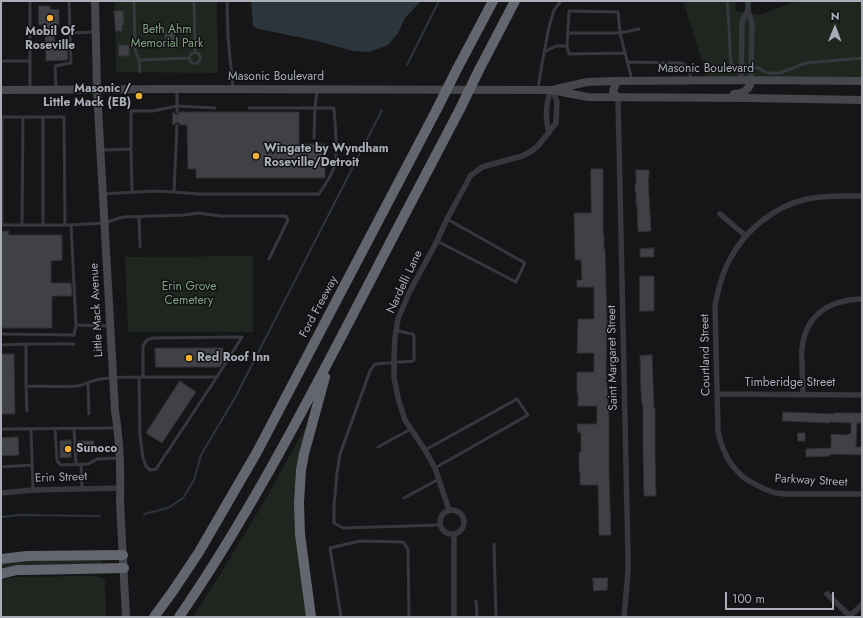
<!DOCTYPE html>
<style>
body{margin:0}
#map{position:relative;width:863px;height:618px;overflow:hidden;background:#161618;font-family:Jost,sans-serif}
canvas{display:block}
.frame{position:absolute;inset:0;border:2px solid #a8adb8;pointer-events:none}
.north{position:absolute;left:815px;top:8px;width:40px;height:40px;-webkit-text-stroke:3px #111113;paint-order:stroke;rotate:1deg;font-size:11px;font-weight:700;line-height:16px;text-align:center;color:#a8adb8}
.north::after{content:'';display:block;margin:auto;width:14px;height:18px;background:#a8adb8;clip-path:polygon(50% 0,100% 100%,50% 72%,0 100%)}
.scale{position:absolute;left:725px;top:592px;width:109px;height:18px;box-sizing:border-box;border:2px solid #a8adb8;border-top:0;padding-left:5px;font-size:12px;line-height:14px;white-space:nowrap;color:#a8adb8;-webkit-text-stroke:3px #111113;paint-order:stroke}
</style>
<div id="map">
<canvas width="863" height="618"></canvas>
<div class="frame"></div>
<div class="north">N</div>
<div class="scale">100 m</div>
</div>
<script>
const ctx = document.querySelector('canvas').getContext('2d');
ctx.lineJoin = 'round';
function fillPath(path, color) { ctx.fillStyle = color; ctx.fill(path, 'evenodd'); }
function strokePath(path, color, width, dash) { ctx.strokeStyle = color; ctx.lineWidth = width; ctx.lineCap = dash ? 'butt' : 'round'; ctx.setLineDash(dash || []); ctx.stroke(path); }
function label(font, color, halo, rows, align = 'center') {
  ctx.font = font + ' Jost,sans-serif'; ctx.lineWidth = 3; ctx.setLineDash([]); ctx.textBaseline = 'middle'; ctx.strokeStyle = halo; ctx.fillStyle = color; for (const [text, x, y, turn = 0] of rows) {
    ctx.save(); ctx.translate(x, y); ctx.rotate((+turn || 0) * Math.PI / 180); ctx.textAlign = isNaN(turn) ? turn : align; if (halo) ctx.strokeText(text, 0, 0); ctx.fillText(text, 0, 0); ctx.restore();
  }
}
fillPath(new Path2D(`
 M115,1H217L218,73L116,72Z
 M683,1H735L736,11L759,15L798,1H862V77L707,76Z
 M253,256V332H128L125,257Z
 M304,430L306,431L298,466L307,617H193L224,568L264,502Z
 M102,559V564L14,566L1,569V563L9,561Z
 M93,576L105,579L106,617H1V580L14,577Z`), '#1e261f');
fillPath(new Path2D(`
 M251,1H421L405,18L398,33L388,45L369,52L353,51L317,41L259,29L253,26Z`), '#2c353c');
strokePath(new Path2D(`
 M407,65L439,1
 M144,514L168,508L183,498L194,480L201,455L236,396L382,110
 M1,517L20,515L100,516`), '#2c353c', 2);
const building = new Path2D(`
 M39,6H50V9L59,10V25H56V27H54L55,46H67L68,60L46,61L45,27H43V25H39Z
 M114,11H123L124,24L122,25V31H116Z
 M174,31L175,48H165V32Z
 M119,45H129V56H119Z
 M173,112L175,114L177,115L180,112H299V144H325V178H196V169H188L187,125H180L179,123L177,122L173,125Z
 M591,169H603V235H604V249H605L607,323L606,368L609,421V474L611,535H599L598,485H580V472H579V452H581V432L578,433L577,424H597V406H578V393H577V372H594V353H577L578,319H594V287H577V280H582L581,260H575L574,213H591Z
 M636,170H649V178H648L651,231L638,232L637,205H636V192H635V184H636Z
 M1,231H9L8,235H62V260L51,261V283H71L72,296H52V328H1Z
 M654,248V257H640V249Z
 M640,276H654V311H640Z
 M155,348H223V362L220,367H156Z
 M1,354H14L15,414H1Z
 M652,355L654,408H655V457L656,496H644L643,448V404H642L641,391L640,356Z
 M180,381L196,392L162,443L146,433Z
 M783,412L834,414V413H862V423H857L856,447H862V455L830,454V456L806,457V449L831,448V434L848,435V434H851V423L830,422V423L783,421Z
 M798,433H805V441H798Z
 M18,437L19,455L1,456V438Z
 M71,440L72,452H71V457L60,458V441Z
 M78,441H94V451L78,452Z
 M593,578H608L607,590L594,591Z`);
fillPath(building, '#404145');
strokePath(building, '#303034', 1);
strokePath(new Path2D(`
 M30,1V89
 M69,1L70,33L94,32
 M134,1L135,50L139,60L140,72
 M194,1L195,52
 M227,1L228,37L233,89
 M727,1L729,26L730,52L731,64L735,66L759,68L765,72L769,73H780L806,63L862,58
 M568,33H620L639,29
 M567,46L568,51L569,54L625,53
 M544,52L556,46H567L569,11L618,12L620,33L632,80
 M189.5 58a5.5 5.5 0 1 1 11 0a5.5 5.5 0 1 1-11 0Z
 M139,60L189,58
 M1,61H30
 M627,62L681,63C690,66 689,71 691,79
 M538,89L543,58L549,27L554,10L561,1
 M56,90L55,66L71,63L70,33
 M249,108H315L314,138
 M177,112V106L215,108
 M1,117H64L65,225
 M43,117V225
 M131,149L132,192
 M102,150L131,149V111H153L177,106V90
 M174,192L177,125
 M104,194L153,191L174,192L199,194H319C325,185 333,174 335,164C338,149 335,124 334,108H315L317,90
 M139,216L140,247
 M1,225H71L104,223L123,217L184,215L198,213L221,216H286L288,220L269,259
 M2,225V117
 M22,225L23,117
 M71,225L76,325L110,326
 M437,241L516,282L525,263L447,219
 M396,330L407,333L413,334L414,336V360L413,361L375,364L370,371L340,454L337,473L334,506V523L343,528L440,525
 M1,334L74,335L76,325
 M26,344H74
 M1,345L26,344V386C43,386 60,387 77,386C85,385 92,380 101,379C113,377 126,377 139,377H217L156,469L150,470L146,466L143,458L140,436L139,377
 M143,377V346L147,340L153,338L242,337L217,377
 M88,383L89,414
 M26,386L27,411
 M1,429L117,428
 M31,429L33,490
 M55,429L57,461L61,465L88,464L97,459L119,458
 M74,429L76,465
 M378,447L411,429
 M425,450L517,399L528,415L435,468
 M81,465L82,488
 M1,467L32,465
 M404,498L439,479
 M494,544L496,617
 M476,601L477,617
 M341,617L330,548L360,541L403,542L408,549L409,617`), '#37383d', 3);
strokePath(new Path2D(`
 M748,10V1
 M741,80L742,22L748,10L752,23L751,80
 M618,97L628,558V572L624,617
 M549,133C545,118 545,105 551,90
 M862,196C844,196 825,195 807,199C775,206 745,230 730,259C722,273 718,290 715,306L718,431C721,446 728,463 740,474C744,479 750,481 755,484C760,487 766,490 772,492C784,495 797,494 809,494C827,494 844,494 862,494
 M720,214L746,236
 M717,394L862,395
 M803,394C803,384 802,374 802,363C802,358 801,353 802,348C806,314 830,300 862,299
 M1,493L33,490L121,488
 M440 522a12 12 0 1 1 24 0a12 12 0 1 1-24 0Z
 M449,510L435,468L425,450L405,420L398,398L394,377V359L395,337L398,319L409,293L437,241L447,219L471,175L477,171L482,167L522,156L530,152L538,146L556,123L557,101L551,90
 M454,535V617
 M827,594L849,615
 M848,617L862,605`), '#37383d', 5.5);
strokePath(new Path2D(`
 M95,1L97,90L115,411C120,441 121,472 120,502L126,617
 M617,81L613,91L614,94L618,97
 M556,89L587,82L613,81L751,80L862,81
 M1,90L177,89L551,90L588,97L748,98L862,100
 M734,94C743,94 750,90 751,80`), '#45474d', 8);
strokePath(new Path2D(`
 M457,69L493,1
 M479,70L515,1
 M1,559L27,556L123,555
 M1,574L17,570H27L124,568
 M154,617L173,591L199,552L257,452L437,109
 M179,617C243,524 296,424 348,324C385,252 422,181 460,109
 M311,617L300,534L299,503L301,470L304,454L325,377`), '#63666e', 10);
strokePath(new Path2D(`
 M437,109L457,69
 M460,109L479,70`), '#63666e', 10);
for (const [x, y, r, color] of [
 [50,18,4,"#f2b134"],
 [139,96,4,"#f2b134"],
 [256,156,4,"#f2b134"],
 [189,358,4,"#f2b134"],
 [68,449,4,"#f2b134"]
]) { const dot = new Path2D(); dot.arc(x, y, r, 0, 2 * Math.PI); ctx.fillStyle = color; ctx.fill(dot); strokePath(dot, '#111113', 1.5); }
label('12px', '#7fa381', '#111113', [
 ["Beth Ahm",167,30],
 ["Memorial Park",167,44],
 ["Erin Grove",189,287],
 ["Cemetery",189,301]
]);
label('bold 12px', '#a8adb8', '#111113', [
 ["Mobil Of",50,32,"center"],
 ["Roseville",50,46,"center"],
 ["Masonic /",131,89,"right"],
 ["Little Mack (EB)",131,103,"right"],
 ["Wingate by Wyndham",264,149],
 ["Roseville/Detroit",264,163],
 ["Red Roof Inn",197,358],
 ["Sunoco",76,449]
], 'left');
label('12px', '#a8adb8', '#111113', [
 ["Masonic Boulevard",706,69],
 ["Masonic Boulevard",276,77],
 ["Nardelli Lane",405,282,-65],
 ["Ford Freeway",319,307,-62],
 ["Little Mack Avenue",97,310,-93],
 ["Courtland Street",706,355,-91],
 ["Saint Margaret Street",613,358,-91],
 ["Timberidge Street",790,383],
 ["Erin Street",61,478,-2],
 ["Parkway Street",811,481,3]
]);
</script>
